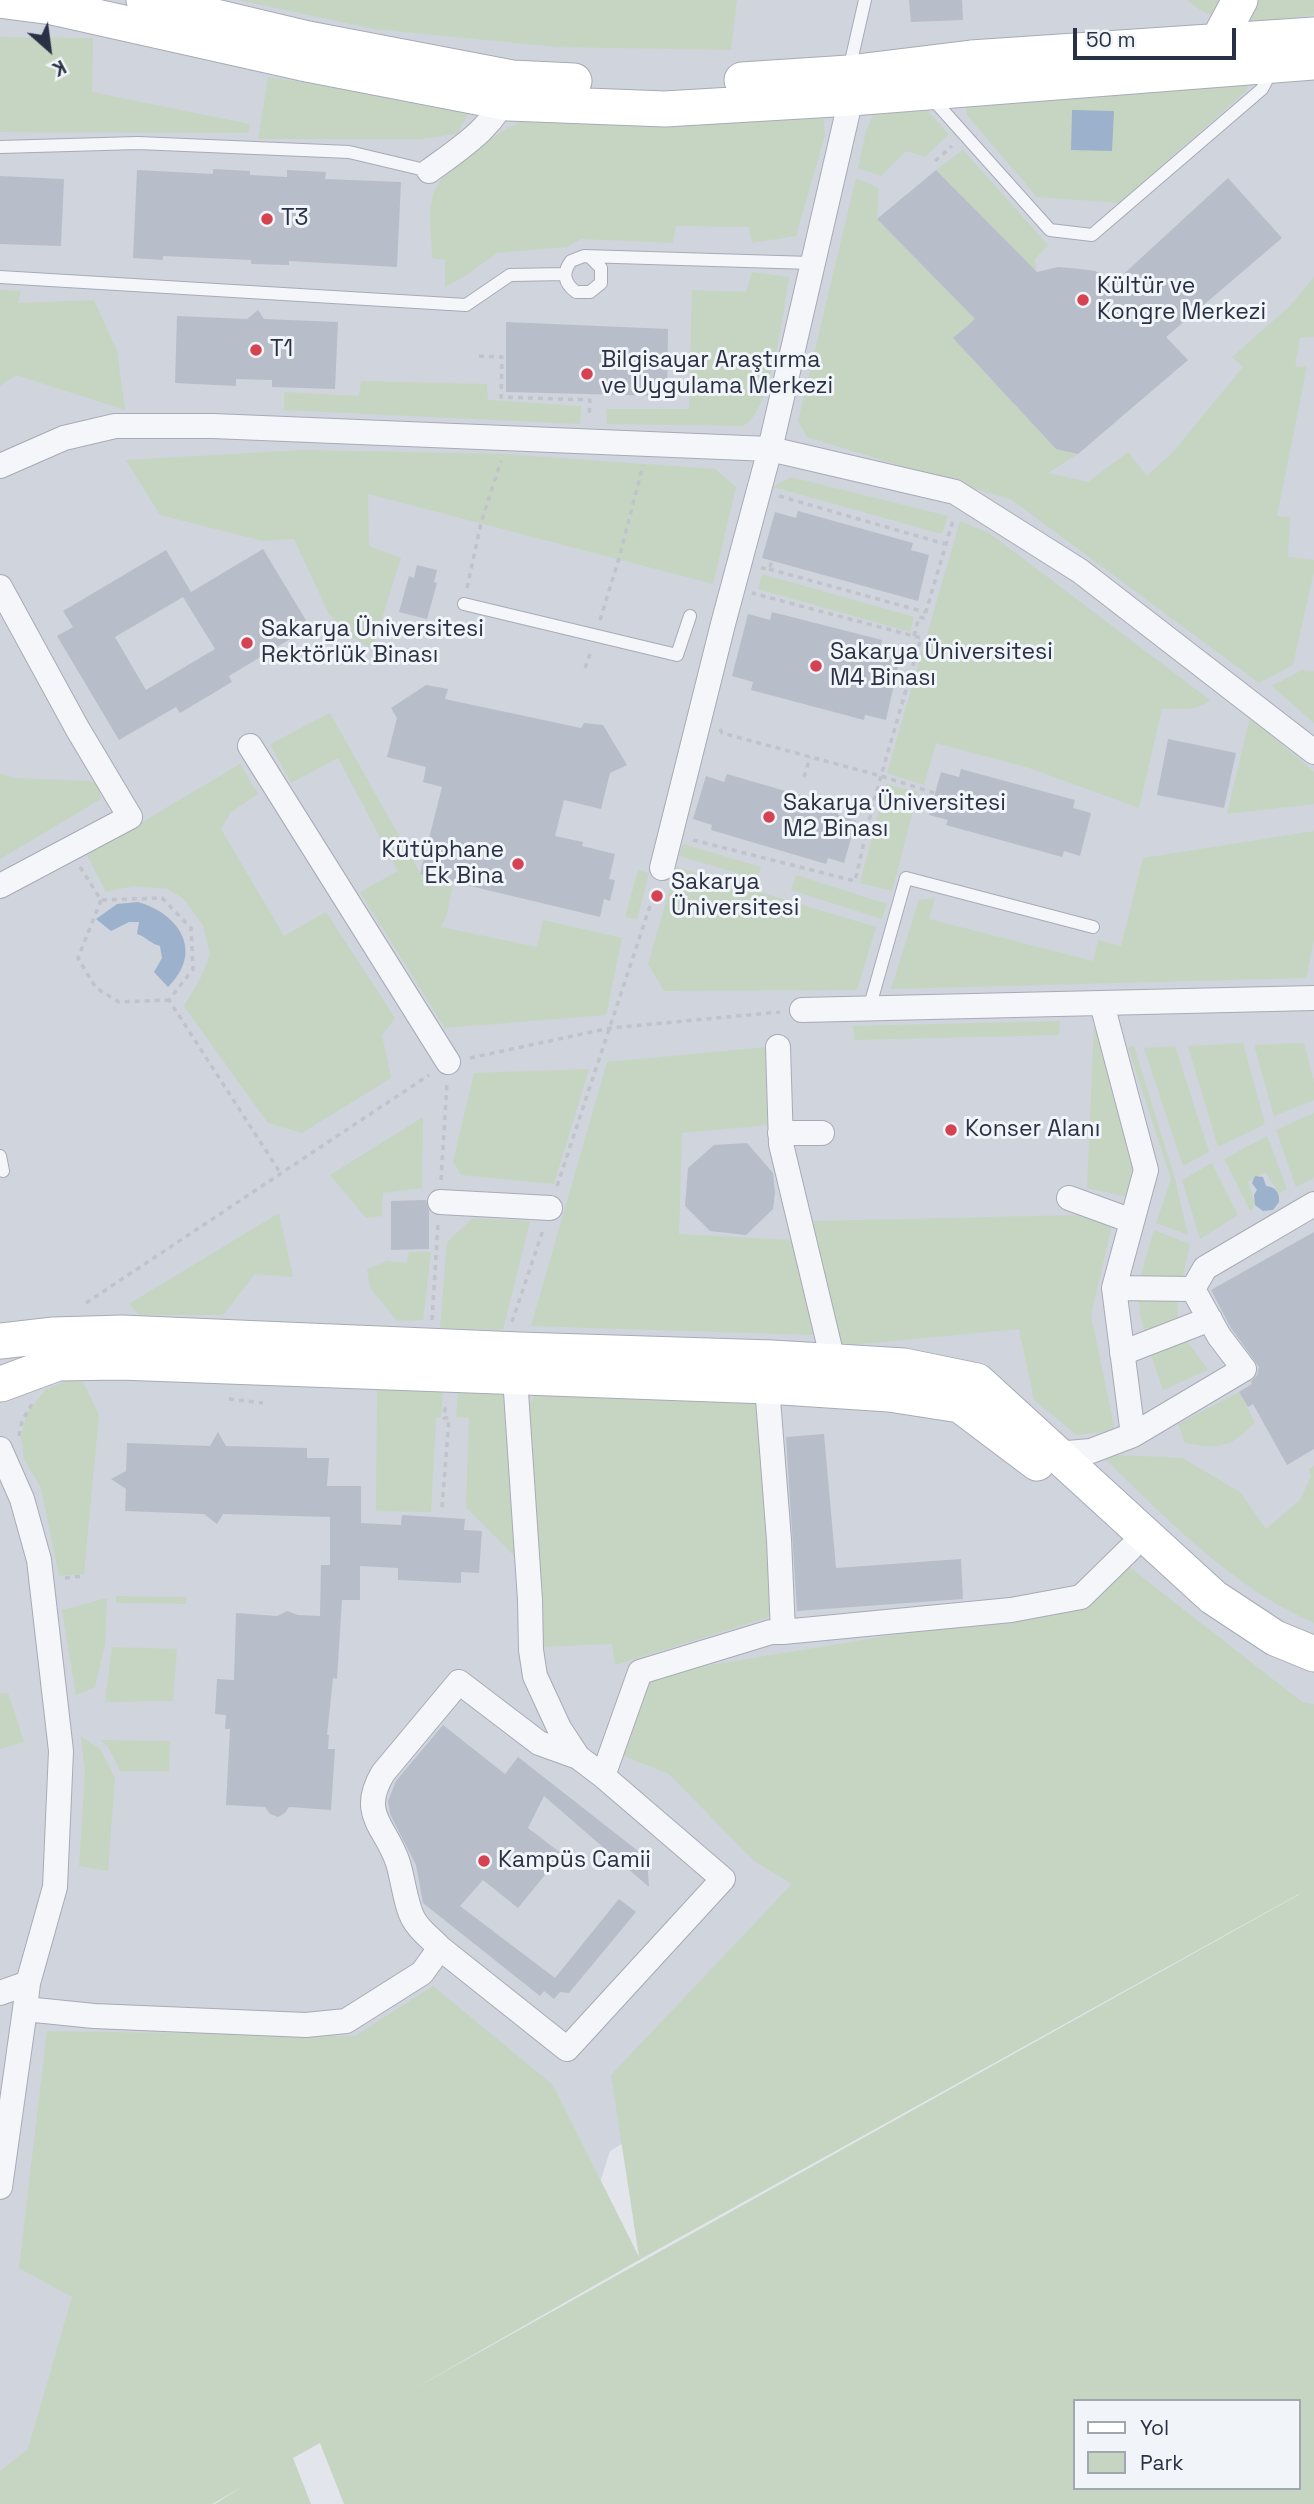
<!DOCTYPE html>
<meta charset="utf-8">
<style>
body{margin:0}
#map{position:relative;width:1314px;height:2504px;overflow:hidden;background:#e2e5eb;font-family:"Space Grotesk",sans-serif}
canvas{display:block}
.legend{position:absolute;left:1073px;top:2399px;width:228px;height:91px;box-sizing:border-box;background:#f1f4f8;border:2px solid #a1a6b0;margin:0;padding:9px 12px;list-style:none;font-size:21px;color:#293144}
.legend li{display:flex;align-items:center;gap:14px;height:35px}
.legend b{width:35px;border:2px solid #a1a6b0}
.north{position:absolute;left:14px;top:14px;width:70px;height:70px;-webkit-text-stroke:5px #f1f4f8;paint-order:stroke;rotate:152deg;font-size:19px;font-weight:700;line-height:28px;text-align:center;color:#293144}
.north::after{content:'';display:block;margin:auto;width:24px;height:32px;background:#293144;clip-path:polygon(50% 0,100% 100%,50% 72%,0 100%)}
.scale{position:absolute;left:1073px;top:28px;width:163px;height:32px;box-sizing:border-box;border:4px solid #293144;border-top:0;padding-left:9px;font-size:21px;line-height:24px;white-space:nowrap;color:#293144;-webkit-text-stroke:5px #f1f4f8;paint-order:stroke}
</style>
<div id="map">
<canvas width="1314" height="2504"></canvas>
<ul class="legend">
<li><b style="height:9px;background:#fff"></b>Yol</li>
<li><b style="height:19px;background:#c6d5c2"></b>Park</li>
</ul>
<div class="north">K</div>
<div class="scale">50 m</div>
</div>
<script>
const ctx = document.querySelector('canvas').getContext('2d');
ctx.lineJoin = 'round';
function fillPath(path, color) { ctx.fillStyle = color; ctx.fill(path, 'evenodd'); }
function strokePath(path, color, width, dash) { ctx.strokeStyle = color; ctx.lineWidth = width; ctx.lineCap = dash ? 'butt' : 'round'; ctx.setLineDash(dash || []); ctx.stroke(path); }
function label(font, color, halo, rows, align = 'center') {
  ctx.font = font + ' "Space Grotesk",sans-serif'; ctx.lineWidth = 6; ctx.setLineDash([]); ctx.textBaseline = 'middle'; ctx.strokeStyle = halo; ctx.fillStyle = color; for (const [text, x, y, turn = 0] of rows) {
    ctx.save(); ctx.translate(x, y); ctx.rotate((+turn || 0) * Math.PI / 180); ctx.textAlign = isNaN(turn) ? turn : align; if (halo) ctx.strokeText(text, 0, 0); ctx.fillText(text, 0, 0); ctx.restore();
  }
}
fillPath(new Path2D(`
 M0,0H1314V1810L1213,1792L610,2151L566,2289L0,2504Z`), '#cfd4dd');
fillPath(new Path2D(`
 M238,0H737L731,50L557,47L374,29Z
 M1187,0H1314V15C1269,20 1224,33 1187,0Z
 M0,37L93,38L92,92L250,124L248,133L0,132Z
 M268,77L472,107L457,134L421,139H258Z
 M1248,81L1247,90L1120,203L1037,197L967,115L964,101Z
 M920,103L949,134L925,157L906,151L881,176L858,168L866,131L875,110Z
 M823,115L825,135L796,236L752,243L749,227L676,226L673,243L581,239L567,247L497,253L465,276L445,287V260L432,258C432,241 428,215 432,199C439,166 496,135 524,119Z
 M963,150L1048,245L1035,259L1037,272L936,170Z
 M856,178L879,188L877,219L975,319L953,338L1056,449L1078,454L1048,473L1088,482L1128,452L1147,476L1173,452L1243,367L1232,357L1290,306L1314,277V337L1300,338L1295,367L1307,366L1277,516L1290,517L1288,557L1314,560V571L1293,665L1259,683L1012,500L807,437L798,421Z
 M752,272L789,277C784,306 771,417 742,426L607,424L606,409H689L692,290L746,292Z
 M0,290L21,291L18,303L94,300L117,351L125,410L16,375L0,386Z
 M361,381L487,384L488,400L581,406L580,424L284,410V392L359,396Z
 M302,450L504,454L715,469L736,487L713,584L368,494L369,546L401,558L372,649L347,634L329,614L294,539L263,541L160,515L126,460Z
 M791,477L948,516L942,534L773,487Z
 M960,521L989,533L1210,700C1198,712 1178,708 1162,709L1139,808L1029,768L936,743L924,785L887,773Z
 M762,574L914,617L910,632L758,589Z
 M1302,670L1314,671V723L1272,686Z
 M330,713L420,873L453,881L447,914L441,927L537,947L543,920L622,938L606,1015L445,1028L360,892L398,871L338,758L291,783L270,744Z
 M1250,717L1314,772V804L1227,814Z
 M240,764L258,794L231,812L221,829L284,936L326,912L395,1018L382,1035L391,1078L302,1133L268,1123L184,1006L200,979L210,955L203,925L184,899L168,889L133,886L106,892L87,855Z
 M0,773L13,778L91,781L98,785L101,799L0,859Z
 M886,784L918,792L892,891L860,883Z
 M1314,831V939L1306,978L891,989L919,900L935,898L929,919L1093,961L1098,940L1121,946L1143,858Z
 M683,844L761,867L757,879L679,856Z
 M676,867L876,927L857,990L664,991L648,964Z
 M638,870L649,873L637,920L625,917Z
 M796,875L887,904L882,919L791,890Z
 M1060,1021L1059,1035L854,1040L853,1026Z
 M1094,1026L1134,1153L1128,1197L1087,1188Z
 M1243,1043L1265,1124L1218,1147L1188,1046Z
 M1304,1043L1314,1082V1100L1274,1116L1254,1045Z
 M1134,1046L1175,1179L1188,1235L1156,1223L1171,1179L1128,1047Z
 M1175,1046L1209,1152L1183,1166L1144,1048Z
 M766,1047L767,1125L682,1133L679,1234L792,1240L797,1248L813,1335L531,1326L607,1062Z
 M589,1069L554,1184L461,1175L453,1162L474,1073Z
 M1314,1113V1178L1296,1187L1276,1130Z
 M423,1117L422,1188L383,1193L382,1216L366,1218L330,1175Z
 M1267,1136L1287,1189L1279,1193L1265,1172L1248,1182L1255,1205L1250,1211L1224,1159Z
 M1212,1163L1238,1215L1200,1239L1182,1180Z
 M279,1213L293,1277L255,1274L223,1315H139L129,1304Z
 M1081,1215L1114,1216L1091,1315L1115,1431L1077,1435L1034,1400L1019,1329L841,1346L813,1221Z
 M473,1218L530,1221L503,1330L440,1328L447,1242Z
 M1154,1230L1190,1244L1181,1285L1140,1278Z
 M409,1252H431L423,1320L397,1321L370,1288L367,1269L388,1261L407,1263Z
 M1139,1291L1177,1295L1178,1327L1146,1336L1140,1315Z
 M1184,1337L1208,1370L1163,1390L1150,1352Z
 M80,1375L99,1415L84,1574L59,1576L41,1488L24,1459L21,1437L26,1415L45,1390Z
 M377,1384L443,1388L441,1417L436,1418L431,1512L376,1511Z
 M540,1386L758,1398L773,1616L615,1665L612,1644L539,1647L530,1404Z
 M458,1389L513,1390L521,1563L466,1507L469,1418L456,1417Z
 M1239,1392L1255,1422C1229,1449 1221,1449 1185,1443L1178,1424Z
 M1100,1454L1182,1458L1240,1492L1266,1529L1300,1500L1311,1476L1309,1469L1314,1466V1623C1231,1587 1164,1516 1100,1454Z
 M1124,1563L1302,1702L1314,1704V2504H344L320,2443L293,2458L311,2504H215L242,2487L212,2504H0V2471L28,2449L72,2297L19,2268L47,2031L355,2036L433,1986L553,2085L639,2257L611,2075L792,1884L754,1861L669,1774L616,1753L649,1675L1071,1606ZM1299,1894H1300L410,2391L639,2260ZM1074,2401H1298V2488H1074Z
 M116,1596L186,1597V1604L116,1603Z
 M107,1598L105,1644L95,1687L76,1695L62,1610Z
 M112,1647L177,1649L173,1701L105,1702Z
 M8,1693L24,1742L0,1749V1694Z
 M81,1736L101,1750L115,1778L108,1871L79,1866L85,1773Z
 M101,1740L170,1741L169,1771H120L108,1747Z`), '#c6d5c2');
fillPath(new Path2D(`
 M1072,110L1114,111L1112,151L1071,150Z
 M138,902C180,914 204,952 168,987L154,972L162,958L160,946C151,944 146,937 137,934L139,922H129L111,931L96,919L117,904Z
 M1255,1176L1263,1177L1266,1186C1275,1187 1280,1192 1279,1202L1273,1210L1263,1211L1255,1205L1254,1195L1257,1190L1252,1183Z`), '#9bb1cc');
fillPath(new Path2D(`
 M909,0H962L963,20L911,22Z
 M213,169L250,171V175L287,177V170L326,172L325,179L401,182L397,267L289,261V265L251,264V260L163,256V260L133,258L137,170L213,174Z
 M936,170L1037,272L1058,267L1081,269L1095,271L1115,282L1228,178L1282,238L1166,337L1188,360L1078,454L1056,449L953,338L975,319L877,219Z
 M0,176L64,179L61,246L0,244Z
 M258,310L264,319L338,322L335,389L272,387V380L236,379V386L175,383L177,316L247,319Z
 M506,322L668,329L667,396L506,392Z
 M798,511L913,543L911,550L929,555L918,601L762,558L775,512L796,518Z
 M263,549L310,627L229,676L232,682L180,713L176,707L119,740L57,636L73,627L63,611L166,550L191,592ZM183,597L215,649L146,690L115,637Z
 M417,565L437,570L434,582L437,583L427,619L399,612L409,576L414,578Z
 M772,612L882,640L879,652L900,658L886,720L865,715L864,720L751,690L753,682L732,676L748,614L770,620Z
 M426,685L448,689L445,699L581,728L584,723L603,725L627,765L610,773L601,809L564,800L555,836L583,842L582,846L615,854L609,879L615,880L610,901L604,899L600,917L420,874L442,787L423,782L426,767L387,757L397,718L391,708Z
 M1168,739L1236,753L1224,808L1157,795Z
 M961,769L1075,800L1073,808L1091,813L1080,856L1064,851L1062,857L946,825L948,820L929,815L941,772L959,777Z
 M727,774L840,807L838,815L856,821L844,863L828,858L826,864L711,830L712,825L693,819L706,776L724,782Z
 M747,1143L773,1173L775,1193L773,1209L746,1235L710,1231L685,1206L688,1168L714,1145Z
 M426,1200L429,1211V1249L391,1250V1201Z
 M1314,1232V1449L1287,1465L1253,1404L1248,1407L1239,1392L1252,1384L1251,1382L1257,1375L1259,1367L1231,1328L1211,1290Z
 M218,1432L226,1446L307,1448V1458H329L327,1486H361V1523L401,1525L402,1515L465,1519L464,1530L482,1531L479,1573L461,1572V1583L398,1580V1568L360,1566V1600H342L337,1679L333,1678L327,1735H329L328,1749H335L331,1810L289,1807L285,1813L278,1817L270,1814L265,1807L226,1805L230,1729H225L226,1715L215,1714L217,1679L234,1680L236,1613L277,1616L287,1611L298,1615L320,1616L321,1565H330V1517L223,1514L217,1524L204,1514L125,1511L126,1489L111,1479L126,1471L127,1443L210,1446Z
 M824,1434L836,1568L961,1559L963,1599L797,1611L786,1437Z
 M443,1725L505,1774L518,1757L647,1858L649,1887L544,1796L528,1828L562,1854L518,1908L483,1880L460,1906L555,1978L619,1899L636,1912L569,1993L560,1992L554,1999L544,1991L540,1996L423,1903L416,1865L390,1814L388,1801L396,1781Z`), '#b8bec9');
const lane = new Path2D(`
 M849,70L865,0
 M930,96L1050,230L1092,235L1262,89L1272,70
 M0,147L138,143L349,152L429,171
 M591,258L601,268V283L590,292H576C564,283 562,273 571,261L584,256L811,263
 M0,277L466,305L510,275L565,274
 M464,604L677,655L690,616
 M869,1009L906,878L1093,927
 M0,1156L3,1171`);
const street = new Path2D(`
 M429,171C459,149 496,126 509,89
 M0,466L64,438L115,426H213L770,449L955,492L1080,571L1314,752
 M0,587L77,728L130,817L0,886
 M250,746L448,1062
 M662,868L723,624L770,449L851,98L849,83
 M802,1010L1314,998
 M778,1047L781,1144L833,1361
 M780,1133H822
 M1069,1198L1132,1221
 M440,1202L550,1208
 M1114,1288L1193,1289
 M1122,1353L1210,1319
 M515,1377L530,1600L531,1650L535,1676L559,1728L578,1757L603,1776L640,1672L771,1632H783L779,1540L767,1386
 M1133,1435L1244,1369L1219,1336L1193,1289L1205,1268L1314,1204
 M0,1449L22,1499L39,1560L61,1751L55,1887L28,1983L0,1993
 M1048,1458L1056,1454L1091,1451L1133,1435L1114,1288L1146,1170L1102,1004
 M783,1632L1011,1610L1081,1597L1130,1549
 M440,1948L567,2049L723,1879L603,1776
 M28,1983L25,2009L94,2016L306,2025L346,2021L422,1973L440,1948C432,1939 420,1931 414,1920C406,1907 403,1879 398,1863C386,1826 358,1815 383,1773L459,1682L539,1743L578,1757
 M0,2187L25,2009`);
const secondary = new Path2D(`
 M0,0L52,7L302,63L509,103L665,109L851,98L1314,62
 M144,0L308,39L512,78L574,81
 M1218,41L1240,0
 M742,80L849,73L971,58L1314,35
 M0,1341L54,1335L122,1333L519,1350L772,1358L904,1366L977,1381L1213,1597L1275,1638L1314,1654
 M1,1384L58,1363L120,1362L767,1386L889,1394L960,1405L1037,1463`);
strokePath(lane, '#a7abb6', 14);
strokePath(street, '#a7abb6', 26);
strokePath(secondary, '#a7abb6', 37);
strokePath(new Path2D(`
 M935,161L952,146
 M479,356L502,357L501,397L590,400L589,418
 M779,496L945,544
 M761,568L769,569L772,561
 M769,569L925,612
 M467,588L481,523L501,461
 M600,620L619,558L643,465
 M458,636L461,620
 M914,636L919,617L924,618L954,517
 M585,668L591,651
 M720,729L722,733L881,776L941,795
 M804,777L810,757
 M693,840L855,881L874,800L921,638L752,593
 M80,867L101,900L162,898L191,928L193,969L169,1000L281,1174
 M101,900L78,958L96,988L119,1002L169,1000
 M470,1058L610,1028L780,1012
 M441,1180L447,1083
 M557,1186L656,888
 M86,1303L429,1075
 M432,1320L438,1223
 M512,1322L543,1230
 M229,1399L263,1403
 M19,1436L22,1421L32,1404
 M442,1507L449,1418H444L446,1402
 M65,1578L84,1576`), '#c0c3ca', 3.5, [5, 5]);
strokePath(lane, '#f5f6f9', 12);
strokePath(street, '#f5f6f9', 24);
strokePath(secondary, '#fff', 35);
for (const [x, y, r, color] of [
 [267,219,7,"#d54252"],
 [1083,300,7,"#d54252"],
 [256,350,7,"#d54252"],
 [587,374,7,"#d54252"],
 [247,643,7,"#d54252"],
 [816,666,7,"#d54252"],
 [769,817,7,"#d54252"],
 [518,864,7,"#d54252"],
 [657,896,7,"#d54252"],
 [951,1130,7,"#d54252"],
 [484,1861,7,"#d54252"]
]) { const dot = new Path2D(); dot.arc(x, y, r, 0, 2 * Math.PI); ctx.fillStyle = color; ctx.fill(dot); strokePath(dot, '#f1f4f8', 2.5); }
label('23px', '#293144', '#f1f4f8', [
 ["T3",281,219],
 ["Kültür ve",1097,287],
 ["Kongre Merkezi",1097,313],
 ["T1",270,350],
 ["Bilgisayar Araştırma",601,361],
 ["ve Uygulama Merkezi",601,387],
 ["Sakarya Üniversitesi",261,630],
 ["Rektörlük Binası",261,656],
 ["Sakarya Üniversitesi",830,653],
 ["M4 Binası",830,679],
 ["Sakarya Üniversitesi",783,804],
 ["M2 Binası",783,830],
 ["Kütüphane",504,851,"right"],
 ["Ek Bina",504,877,"right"],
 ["Sakarya",671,883],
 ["Üniversitesi",671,909],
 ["Konser Alanı",965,1130],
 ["Kampüs Camii",498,1861]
], 'left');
</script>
